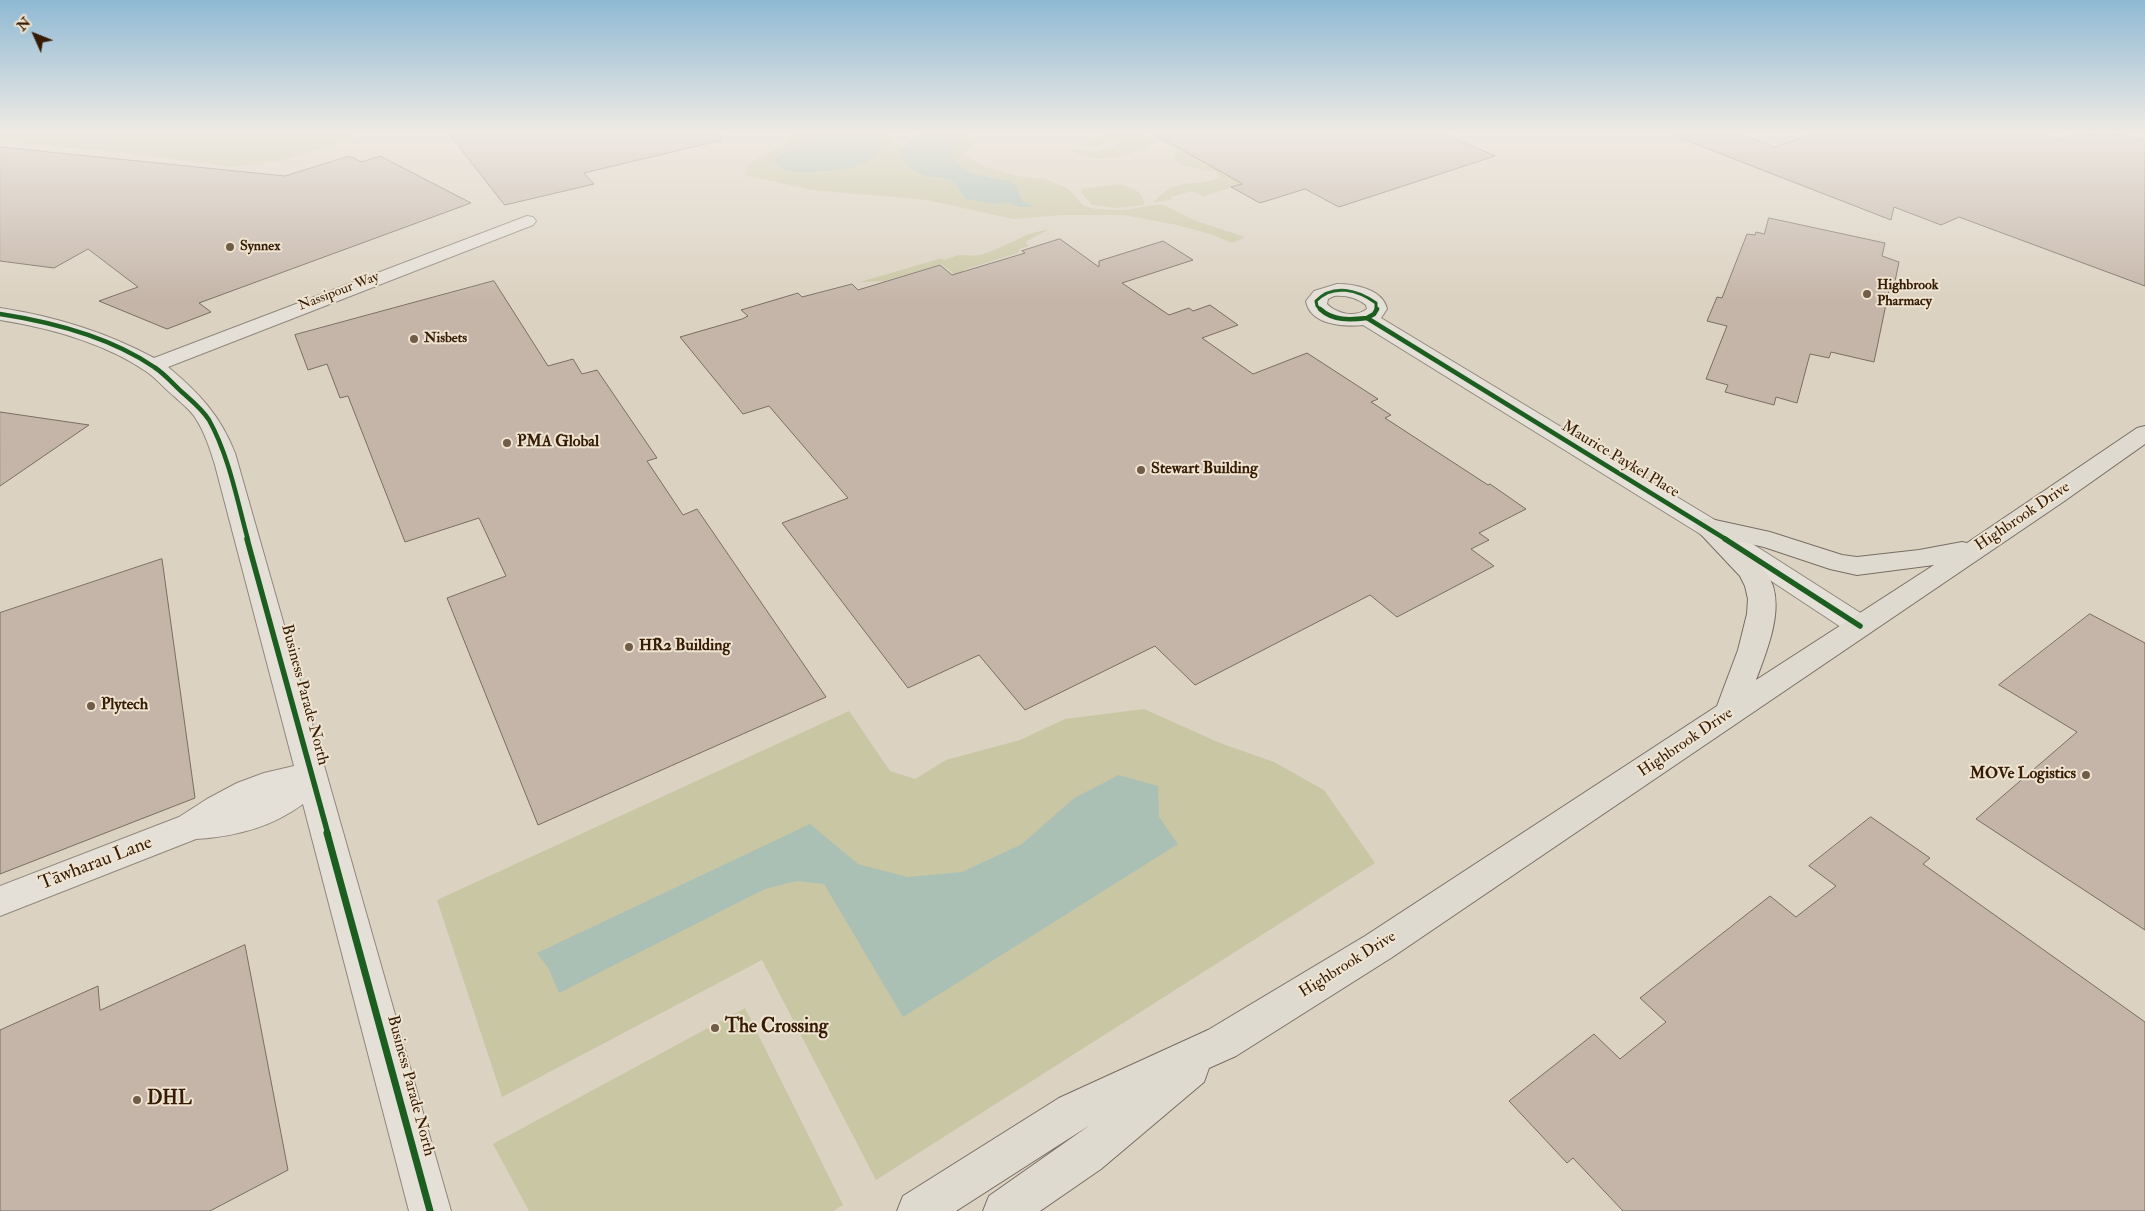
<!DOCTYPE html>
<meta charset="utf-8">
<style>
body{margin:0}
#map{position:relative;width:2145px;height:1211px;overflow:hidden;background:#dcd2c2;font-family:"IM FELL Double Pica",serif}
canvas{display:block}
.north{position:absolute;left:10px;top:10px;width:50px;height:50px;-webkit-text-stroke:4px #efe4d1;paint-order:stroke;rotate:314deg;font-size:14px;font-weight:700;line-height:20px;text-align:center;color:#361c05}
.north::after{content:'';display:block;margin:auto;width:18px;height:22px;background:#361c05;clip-path:polygon(50% 0,100% 100%,50% 72%,0 100%)}
</style>
<div id="map">
<canvas width="2145" height="1211"></canvas>
<div class="north">N</div>
</div>
<script>
const ctx = document.querySelector('canvas').getContext('2d');
ctx.lineJoin = 'round';
function fillPath(path, color) { ctx.fillStyle = color; ctx.fill(path, 'evenodd'); }
function strokePath(path, color, width, dash) { ctx.strokeStyle = color; ctx.lineWidth = width; ctx.lineCap = dash ? 'butt' : 'round'; ctx.setLineDash(dash || []); ctx.stroke(path); }
function label(font, color, halo, rows, align = 'center') {
  ctx.font = font + ' "IM FELL Double Pica",serif'; ctx.lineWidth = 4; ctx.setLineDash([]); ctx.textBaseline = 'middle'; ctx.strokeStyle = halo; ctx.fillStyle = color; for (const [text, x, y, turn = 0] of rows) {
    ctx.save(); ctx.translate(x, y); ctx.rotate((+turn || 0) * Math.PI / 180); ctx.textAlign = isNaN(turn) ? turn : align; if (halo) ctx.strokeText(text, 0, 0); ctx.fillText(text, 0, 0); ctx.restore();
  }
}
fillPath(new Path2D(`
 M0,131H359L352,138L281,161L231,167L142,155L0,141Z
 M807,131H821L772,159L785,171L825,173L854,166L879,141L878,131H891L890,145H902L905,162L910,168L921,175L951,180L966,199L996,204L1008,202L1019,207L1028,203L1021,199L1017,186L999,178L971,173L953,159V141L964,136L965,131H973L969,136L980,139L974,141L965,153L972,160L986,167L1017,176L1045,179L1067,188L1083,205L1095,209L1124,210L1161,204L1196,221L1245,237L1232,243L1210,234L1177,225L1124,215H1061L1013,219L927,200L812,190L744,175L748,170L747,164L787,143L786,139L797,133Z
 M1096,131H1137L1158,141L1183,135L1177,131C1206,128 1236,161 1256,179L1203,197L1192,191L1170,197L1172,199L1153,203C1179,173 1190,190 1219,177L1216,172L1181,165L1173,157L1176,149L1172,146L1158,141C1136,156 1095,167 1070,150L1100,151L1115,147L1116,143L1112,141L1094,147L1081,144L1091,143L1100,135Z
 M1119,184C1132,188 1144,190 1144,205L1117,208L1092,205L1081,193V189Z
 M1048,230L1025,242L1029,246L1020,249L1018,253L963,270L973,280L965,282L941,264L885,281L860,282L942,258L944,260C949,258 954,256 959,255C968,255 977,257 986,253C1008,246 1025,232 1048,230Z
 M1144,709L1220,743L1274,762L1324,790L1375,863L876,1180L762,960L502,1097L437,900L849,711L890,771L915,779L946,760L1020,740L1065,719Z
 M745,1008L843,1205L833,1211H529L493,1144Z`), '#c9c6a4');
fillPath(new Path2D(`
 M47,131H238L178,136L83,139Z
 M821,131H878C879,136 881,145 879,150C871,172 806,175 787,171C781,170 776,163 772,160Z
 M927,131H965L964,136L953,142V159L971,173L1010,181L1017,186L1021,199L1034,207H1019L1008,202L996,204L966,199L951,180L921,175L910,168L900,156V150L914,137Z
 M1119,775L1158,786L1159,817L1178,844L903,1017L824,884L797,881L765,889L559,993L549,969L537,953L810,824L858,864L908,877L962,872L1022,844L1074,798Z`), '#abc0b5');
const building = new Path2D(`
 M447,131H721L722,140L584,173L594,184L505,205Z
 M1149,131H1438L1495,156L1339,207L1305,189L1260,203L1231,187L1242,184Z
 M1668,131H1730L1775,147L1821,131H2030L2061,140L2073,135L2110,131L2145,141V286L1959,217L1941,225L1894,207L1891,220L1667,133Z
 M0,147L285,176L349,156L362,162L380,156L471,203L199,303L211,312L167,329L99,301L138,287L88,249L54,268L0,261Z
 M1769,218L1885,243L1882,256L1899,262L1894,286L1890,285L1874,362L1831,352L1829,358L1810,354L1797,403L1776,397L1774,405L1725,392L1728,385L1706,379L1727,326L1707,321L1717,297L1722,298L1747,234L1755,235L1756,232L1764,234Z
 M1060,239L1099,267V261L1163,241L1193,260L1122,283L1169,315L1189,308L1193,311L1210,305L1238,325L1202,338L1253,374L1307,353L1378,399L1371,402L1391,415L1385,418L1488,485L1490,484L1526,509L1479,533L1489,540L1471,549L1494,566L1397,617L1370,595L1195,685L1155,646L1025,710L979,655L908,688L782,523L848,498L769,406L743,414L680,337L742,319L748,316L741,310L798,293L802,297L852,284L858,290L940,265L952,275L1025,253L1022,251Z
 M494,281L548,366L573,359L582,374L597,370L657,458L647,461L683,515L697,509L826,697L538,825L447,598L506,576L479,518L405,542L348,396L340,398L327,364L308,370L295,335Z
 M0,412L89,425L0,486Z
 M162,559L195,798L0,874V613Z
 M2090,614L2145,643V930L1976,819L2077,732L1999,685Z
 M1871,817L1930,858L1923,864L2145,1022V1211H1623L1573,1158L1567,1163L1509,1101L1594,1034L1620,1059L1666,1022L1640,998L1770,896L1796,917L1836,886L1809,866Z
 M245,945L288,1170L210,1211H0V1030L98,986L100,1010Z`);
fillPath(building, '#c5b5a9');
strokePath(building, '#786e63', 1);
const minor = new Path2D(`
 M527,216L533,217L536,221L533,225L168,367C199,393 220,415 235,453L451,1211H409L303,804C272,827 234,837 196,839L0,916V886L179,817L207,799L237,783L264,773L294,766L215,465C210,449 205,433 196,419C191,410 182,404 175,397C165,389 157,379 147,372C105,343 50,328 0,320V308C53,316 106,332 154,358Z
 M1337,284C1354,284 1383,289 1387,309L1381,318L1715,520L1870,619L1874,626L1870,633L1860,636L1850,633L1697,532L1363,325C1344,327 1310,325 1306,301L1314,291ZM1334,296C1346,295 1357,298 1366,305L1367,309C1355,318 1337,314 1327,304L1328,299Z`);
const major = new Path2D(`
 M2145,426V444L2063,502L1391,958L1236,1056L1209,1068L1204,1082L1101,1169L1040,1211H983L989,1196L1090,1125L956,1211H897L903,1196L1059,1098L1208,1030L1365,936L1717,706L1738,650L1747,614L1748,599L1745,586L1740,576L1693,526L1697,520L1706,518L1770,532L1842,555L1857,557L1919,550L1962,542L1967,543L2137,428ZM1737,541L1764,547L1830,569L1857,575L1934,565L1756,680C1766,653 1782,615 1773,586C1767,568 1750,554 1737,541Z`);
strokePath(minor, '#90877c', 2);
strokePath(major, '#786e63', 2);
fillPath(minor, '#e4dfd7');
fillPath(major, '#dfdad0');
strokePath(new Path2D(`
 M1321,310L1317,306L1316,301C1333,283 1358,290 1376,303V310`), '#1b5e20', 3);
strokePath(new Path2D(`
 M1320,309C1333,321 1350,320 1367,318
 M0,314C52,322 110,337 154,367C165,374 173,384 183,393C192,401 202,409 209,420C229,456 237,500 248,540
 M1367,318L1727,540
 M1367,318L1374,314L1377,309`), '#1b5e20', 4.5);
strokePath(new Path2D(`
 M247,539L328,834
 M1725,539L1860,626`), '#1b5e20', 5.5);
strokePath(new Path2D(`
 M327,833L430,1211`), '#1b5e20', 7);
const sky = ctx.createLinearGradient(0, 0, 0, 300);
sky.addColorStop(0, '#8fb9d4');
sky.addColorStop(0.44, '#efebe4');
sky.addColorStop(1, '#efebe400');
ctx.fillStyle = sky;
ctx.fillRect(0, 0, 2145, 300);
for (const [x, y, r, color] of [
 [230,247,5,"#705c47"],
 [1867,294,5,"#705c47"],
 [414,339,5,"#705c47"],
 [507,443,5,"#705c47"],
 [1141,470,5,"#705c47"],
 [629,647,5,"#705c47"],
 [91,706,5,"#705c47"],
 [2086,775,5,"#705c47"],
 [715,1028,5,"#705c47"],
 [137,1100,5,"#705c47"]
]) { const dot = new Path2D(); dot.arc(x, y, r, 0, 2 * Math.PI); ctx.fillStyle = color; ctx.fill(dot); strokePath(dot, '#efe4d1', 2); }
label('bold 14px', '#361c05', '#efe4d1', [
 ["Synnex",240,247],
 ["Highbrook",1877,286],
 ["Pharmacy",1877,302],
 ["Nisbets",424,339]
], 'left');
label('14px', '#361c05', '#efe4d1', [
 ["Nassipour Way",339,292,-21]
]);
label('bold 16px', '#361c05', '#efe4d1', [
 ["PMA Global",517,443],
 ["Stewart Building",1151,470],
 ["HR2 Building",639,647],
 ["Plytech",101,706],
 ["MOVe Logistics",2076,775,"right"]
], 'left');
label('16px', '#361c05', '#efe4d1', [
 ["Maurice Paykel Place",1620,460,31],
 ["Highbrook Drive",2023,517,-34],
 ["Business Parade North",304,695,75],
 ["Highbrook Drive",1686,743,-34],
 ["Highbrook Drive",1348,965,-32],
 ["Business Parade North",410,1086,75]
]);
label('19px', '#361c05', '#efe4d1', [
 ["Tāwharau Lane",96,864,-21]
]);
label('bold 19px', '#361c05', '#efe4d1', [
 ["The Crossing",725,1028],
 ["DHL",147,1100]
], 'left');
</script>
